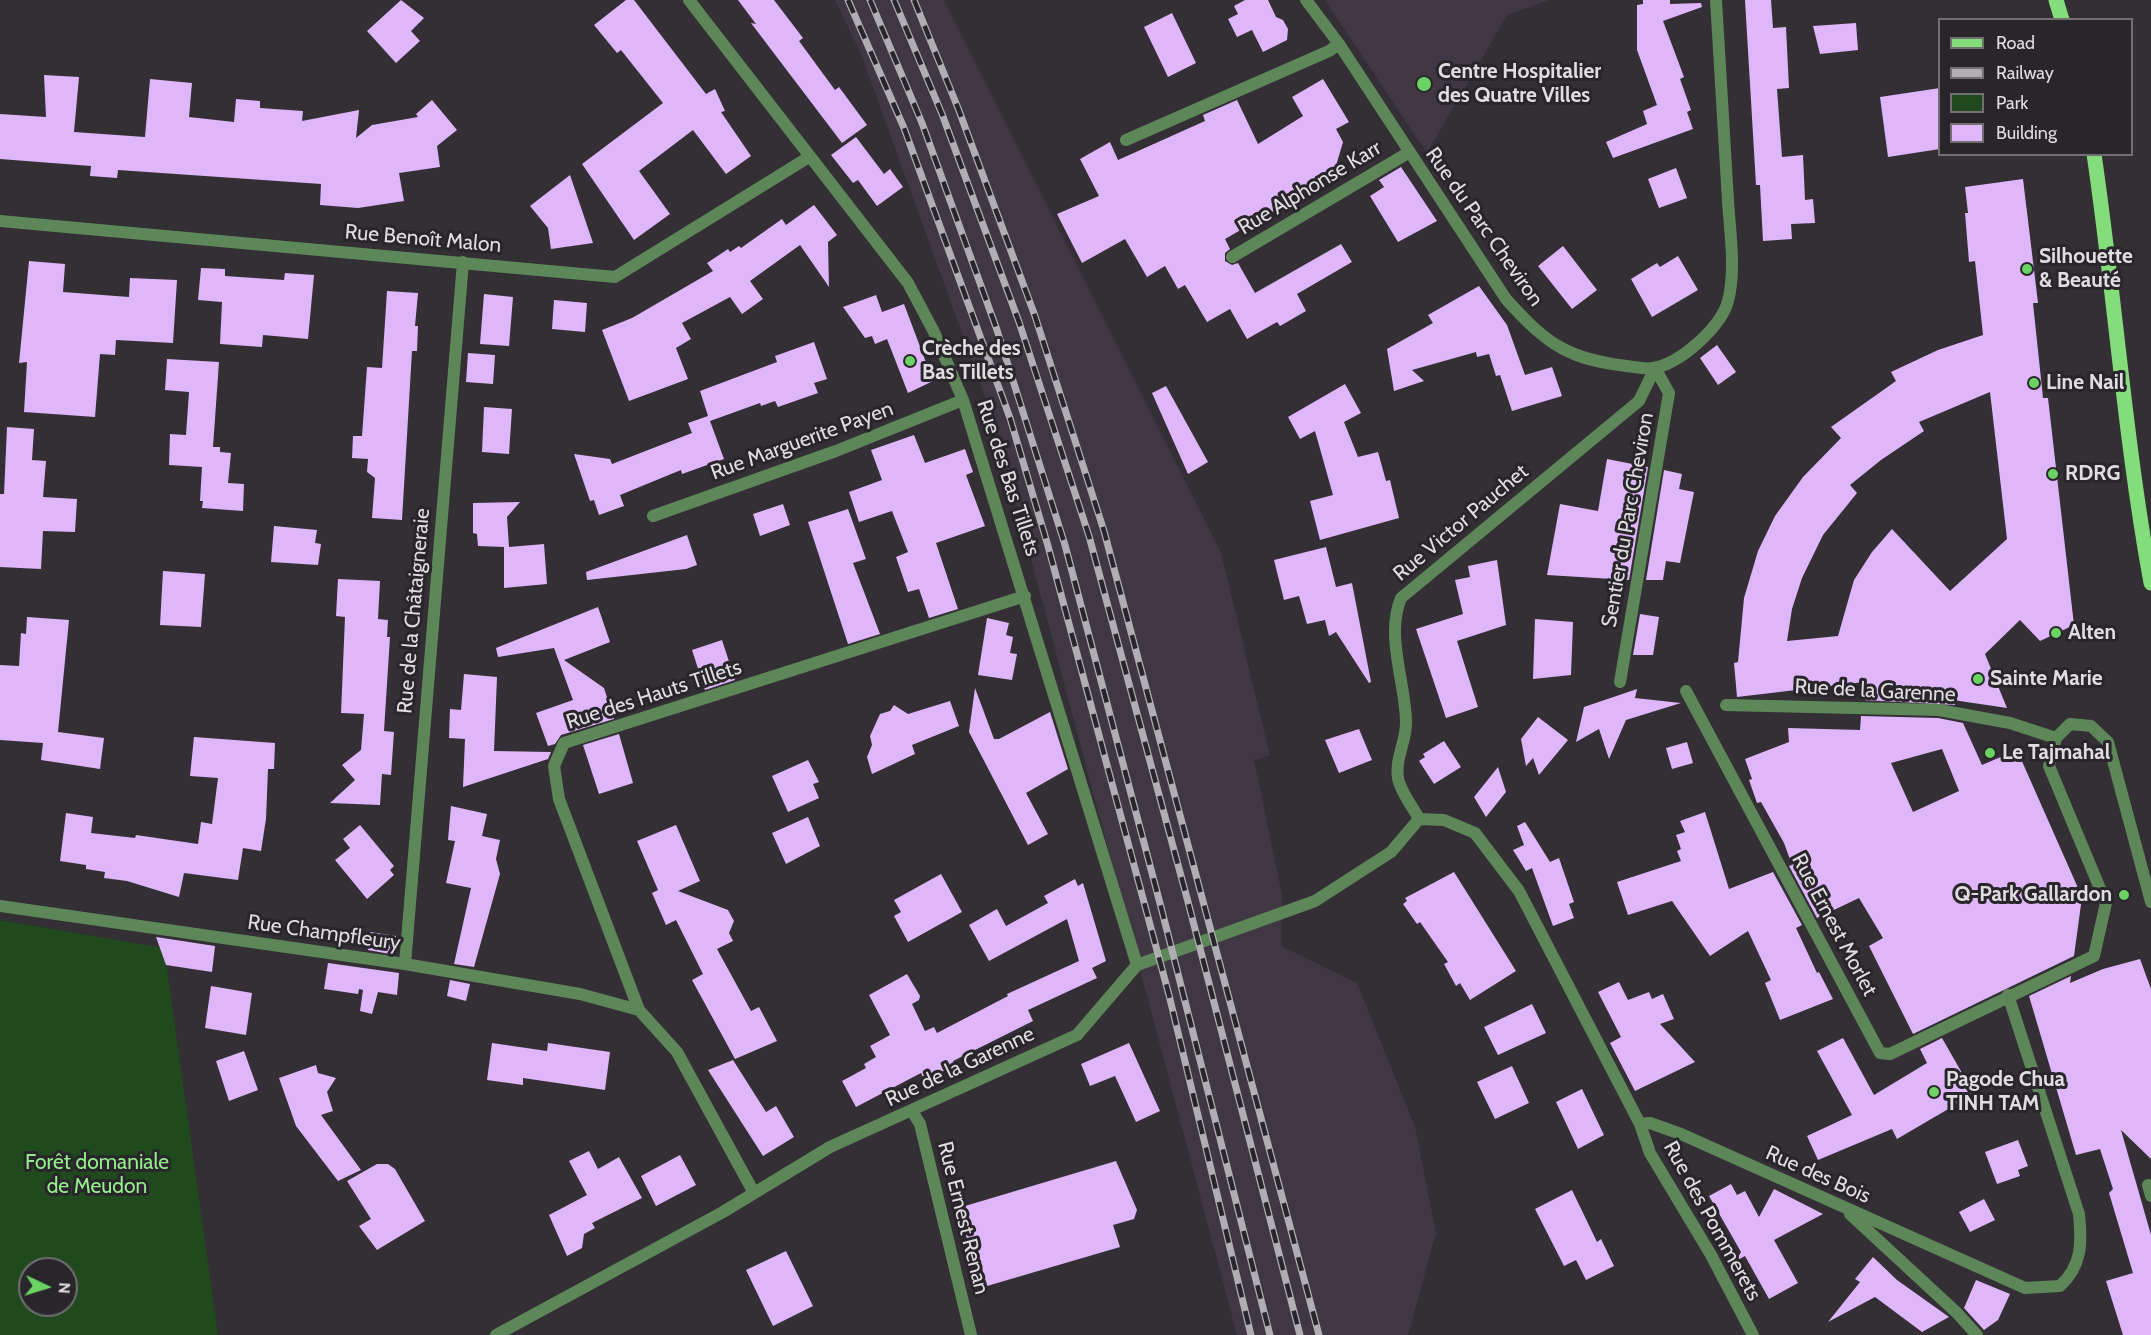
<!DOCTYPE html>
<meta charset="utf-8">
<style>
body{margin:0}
#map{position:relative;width:2151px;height:1335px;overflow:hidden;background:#332f35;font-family:Cabin,sans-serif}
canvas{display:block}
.legend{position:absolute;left:1938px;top:18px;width:195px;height:138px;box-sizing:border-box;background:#29262b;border:2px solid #726f73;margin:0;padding:8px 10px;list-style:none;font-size:18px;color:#dfdde0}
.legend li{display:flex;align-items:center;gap:12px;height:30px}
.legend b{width:30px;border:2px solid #726f73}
.north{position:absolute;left:18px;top:1257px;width:60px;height:60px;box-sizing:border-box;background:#29262b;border:2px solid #726f73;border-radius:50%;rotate:94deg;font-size:16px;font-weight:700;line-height:24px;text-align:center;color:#dfdde0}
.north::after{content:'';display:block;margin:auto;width:21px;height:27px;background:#6bd363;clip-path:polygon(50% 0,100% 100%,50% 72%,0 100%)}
</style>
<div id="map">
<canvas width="2151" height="1335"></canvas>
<ul class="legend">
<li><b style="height:8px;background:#83dd7a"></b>Road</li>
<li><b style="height:8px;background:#b0aeb2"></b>Railway</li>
<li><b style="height:16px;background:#204a1d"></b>Park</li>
<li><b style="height:16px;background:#dfb6fa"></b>Building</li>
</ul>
<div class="north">N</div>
</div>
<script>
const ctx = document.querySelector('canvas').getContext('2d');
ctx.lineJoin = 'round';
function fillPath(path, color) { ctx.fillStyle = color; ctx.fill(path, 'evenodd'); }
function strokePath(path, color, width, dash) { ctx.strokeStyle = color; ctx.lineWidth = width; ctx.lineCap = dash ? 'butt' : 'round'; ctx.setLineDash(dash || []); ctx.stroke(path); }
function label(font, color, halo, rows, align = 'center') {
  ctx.font = font + ' Cabin,sans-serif'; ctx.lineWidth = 6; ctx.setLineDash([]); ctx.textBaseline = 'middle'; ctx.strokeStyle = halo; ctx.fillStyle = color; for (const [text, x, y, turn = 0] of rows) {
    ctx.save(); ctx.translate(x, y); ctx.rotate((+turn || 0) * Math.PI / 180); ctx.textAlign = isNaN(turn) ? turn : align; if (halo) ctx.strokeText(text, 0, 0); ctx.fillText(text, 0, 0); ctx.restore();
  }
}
fillPath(new Path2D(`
 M835,0H944L1221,553L1270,755L1254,760L1282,895L1281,946L1357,983L1415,1127L1436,1233L1408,1335H1237L996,427L861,54Z
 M1325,0H1549L1507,15L1427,153Z`), '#3f3843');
fillPath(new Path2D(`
 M0,920L164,948L218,1335H0ZM30,1269H66V1305H30Z`), '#204a1d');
fillPath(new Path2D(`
 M401,0L424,18L411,31L420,41L396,63L367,31Z
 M626,0H634L706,94L715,89L725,111L721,112L751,156L726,174L693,130L639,171L670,214L634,240L582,164L663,103L621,50L617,53L594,25Z
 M738,0H774L803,38L799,41L835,90L839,87L867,125L842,143L751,23L756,24Z
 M1245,0H1268L1276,17L1283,20L1288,29L1287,40L1263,52L1252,30L1237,37L1228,19L1238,14L1234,6Z
 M1643,0H1670V4L1701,3L1702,7L1663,21L1684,77L1680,79L1691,110L1687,112L1693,129L1613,158L1606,142L1647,124L1643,111L1657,105L1637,50V5L1643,4Z
 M1745,0H1771L1773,28L1786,27L1789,88L1777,89L1782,157L1803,155L1805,200L1813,199L1815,223L1791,224L1792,239L1763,241L1760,185H1756Z
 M1172,13L1196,63L1168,77L1144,27Z
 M1856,23L1858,50L1820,54L1813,26Z
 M44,75L79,77L74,132L145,137L150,79L192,83L189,117L234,122L236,99L260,101V108L303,111L302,121L359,110L356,138L372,125L418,117L416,114L432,100L457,130L437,146L440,167L399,173L404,201L358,208L320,205L321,184L118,170L117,178L90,176L91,166L0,159V114L46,117Z
 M1323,79L1349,122L1336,129L1343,142L1336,166L1309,182L1312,189L1225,239L1230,249L1225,253V261L1232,265L1238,263L1255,293L1341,244L1352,262L1297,294L1306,311L1280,326L1277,322L1247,339L1230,309L1207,322L1185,285L1178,289L1165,266L1147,277L1125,239L1082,263L1057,214L1099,196L1080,159L1110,142L1118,160L1205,121L1203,115L1237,100L1258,144L1303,116L1292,97Z
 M1940,88V149L1888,157L1880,97Z
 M856,137L884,174L890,169L903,187L877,206L858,180L853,183L831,155Z
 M1401,167L1437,221L1398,242L1370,196L1384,187L1379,180Z
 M1676,168L1687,198L1659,208L1648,179Z
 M570,175L593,243L551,249L548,228L530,206Z
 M2023,179L2038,303H2033L2043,398H2048L2074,625L2040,641L2020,620L1985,654L2007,708L1953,700L1955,705L1863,700L1864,682L1737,697L1734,663L1738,662L1744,598L1758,551L1775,516L1803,477L1841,438L1831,427L1896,381L1891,372L1938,350L1983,335L1975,261L1969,262L1965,213H1968L1965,187ZM1990,392L2007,539L1950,591L1892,529L1872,552L1854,580L1838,636L1787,641L1792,609L1802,578L1823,535L1857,493L1850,485L1881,460L1924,431L1919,422Z
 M814,205L837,235L828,242L829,287L800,245L750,281L763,299L742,314L730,297L682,323L691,339L676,348L688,379L629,401L602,330L632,318L713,271L707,263L728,249L730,252L739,246L741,248L782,219L786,225Z
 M1563,246L1597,290L1572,309L1538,266Z
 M1678,256L1698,290L1652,317L1631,279L1657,263L1660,267Z
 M29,261L65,264L63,292L129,297L130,278L177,280L173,343L116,340L115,355L100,354L95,417L24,412L27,362L19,363Z
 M201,268L225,269V276L284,280L285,273L314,275L308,339L263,335L262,347L220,344L222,302L198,300Z
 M1479,286L1507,325L1525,375L1552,367L1562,396L1512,411L1500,375L1496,376L1489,354L1477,357L1476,352L1412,370L1424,381L1394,391L1387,349L1433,323L1428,315Z
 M387,291L418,293L415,326H418L417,351H412L402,520L372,518L375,478L367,472L368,459L352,458L353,436H362L367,367L382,368Z
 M484,294L513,297L509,346L480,344Z
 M876,295L882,312L904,304L933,381L908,393L887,339L875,344L872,336L865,338L843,307Z
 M554,300L587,303L585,332L552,329Z
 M814,342L827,379L814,383L818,393L778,407L775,401L761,406L760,403L710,421L724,459L682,474L681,470L620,495L624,506L599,515L594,500L590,501L574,454L610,459L612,464L692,433L688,423L708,416L700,391L777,362L775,356Z
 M1717,345L1736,372L1718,385L1700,358Z
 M468,353L495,355L493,384L466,382Z
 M167,359L219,362L213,447H220V452L231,453L228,483L244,484L243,511L202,508L203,501H200L202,467L169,465L170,434L186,435L189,392L165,390Z
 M1345,384L1361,413L1344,422L1358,457L1378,452L1386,481L1390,480L1399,518L1320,540L1310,501L1333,495L1315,431L1300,439L1288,417Z
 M1166,386L1208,462L1188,474L1152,393Z
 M484,407L512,409L509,454L482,452Z
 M7,427L34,429L32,460L46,461L43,497L77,499L75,532L43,531L41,569L0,567V494H4Z
 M914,435L925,463L965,449L973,472L966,475L985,526L936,543L958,609L929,618L919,589L908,592L896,557L908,552L892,511L859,522L849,492L882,480L871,450Z
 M1607,459L1648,467L1629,580L1547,575L1560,504L1598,511Z
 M1664,470L1682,474L1679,489L1694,492L1680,563L1666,561L1663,580H1646Z
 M520,502L507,517L509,547L544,544L547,584L504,588V547L478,546L477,534L473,533V503Z
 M783,504L790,525L760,536L753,514Z
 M848,509L866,559L853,563L880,634L848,644L808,522Z
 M274,526L317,530L315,543L321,544L318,565L271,562Z
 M687,535L697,565L686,569L587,580L586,572Z
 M1326,547L1336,587L1352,583L1371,682L1369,683L1336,632L1329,636L1325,620L1307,624L1299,596L1284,600L1274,560Z
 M1497,560L1506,625L1457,641L1478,707L1446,718L1416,629L1463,614L1455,580L1470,577L1468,566Z
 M163,571L205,574L201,627L160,625Z
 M338,579L380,581L378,619L388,620L387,637H390L384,731L394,732L391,775L382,774L380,805L330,803L355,780L342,765L361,750L364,714L341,713L345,617L336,616Z
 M598,607L610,642L564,660L604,688L614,719L561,735L555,744L548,746L536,713L573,700L554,648L498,657L496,648Z
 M1640,614L1659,617L1653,655H1633Z
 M27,617L69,620L58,732L104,738L100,769L41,760L43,743L0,740V665L19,666L21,633L26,634Z
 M987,618L1009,623L1006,635L1013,637L1010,653L1017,654L1012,680L978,675Z
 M1535,619L1573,622L1571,675L1533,679Z
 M722,640L735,680L705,690L692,650Z
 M464,674L497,677L494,751L551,752L548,759L463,787L465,739L449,738L450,709L461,710Z
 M975,688L994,739H999L1050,712L1068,769L1026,793L1048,834L1028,845L969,732Z
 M1637,689L1635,698L1681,703L1626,720L1609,759L1599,729L1576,742L1584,707Z
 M950,701L959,726L912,745L915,754L872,774L867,757L872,745L870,736L880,714L890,711L894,705L908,714Z
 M1861,716L1938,718L1963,723L1982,765L2017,750L2082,897L2074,956L1913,1034L1869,946L1883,938L1859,898L1817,918L1789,866L1792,865L1784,843L1761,802L1757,803L1749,780L1752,779L1745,759L1789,742L1788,728L1860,730ZM1942,749L1959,791L1913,812L1891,763Z
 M1538,717L1568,740L1539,775L1533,758L1526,766L1521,739Z
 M1359,729L1372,760L1339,773L1325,740Z
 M619,734L633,783L599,794L583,745Z
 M194,737L275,743L274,769H268L266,819L261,851L243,848L238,880L184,873L179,897L127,881L104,878L105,872L86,869V865L60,861L66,813L93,817L91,833L135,838L136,835L198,844L201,822L212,824L218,778L190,776Z
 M1444,741L1461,767L1434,784L1419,761L1425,757L1423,754Z
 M1687,742L1693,763L1672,769L1666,748Z
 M808,760L819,782L813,784L819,798L788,812L772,776Z
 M1498,767L1506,792L1486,817L1474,797Z
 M451,806L487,814L482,836L500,840L496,859L500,874L474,967L454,964L471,888L446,883L455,841L448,840Z
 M1705,812L1729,889L1773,872L1802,925L1796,928L1817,973L1819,972L1833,999L1780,1020L1765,983L1771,980L1748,931L1710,956L1672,901L1628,915L1617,882L1681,861L1677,851L1681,849L1676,835L1685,832L1680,821Z
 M808,817L820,846L786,864L772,833Z
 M1525,822L1550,862L1559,858L1574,902L1569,904L1574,918L1553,926L1532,868L1526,871L1513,850L1524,845L1517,826Z
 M360,825L394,866L390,870L394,875L367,899L335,860L350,848L343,839Z
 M676,825L700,881L678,891L728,910L734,921L729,933L733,941L717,949L751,1011L759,1007L777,1041L735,1059L692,980L703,974L676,920L666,925L652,893L658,890L637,841Z
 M1454,872L1516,971L1470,1000L1460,983L1456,986L1444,964L1448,962L1420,922L1417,924L1403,904L1407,901L1405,898Z
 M941,874L962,912L908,942L894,916L901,912L894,900Z
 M1075,879L1078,886L1083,883L1106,961L1092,968L1097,978L1028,1010L1033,1021L953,1061L955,1065L925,1081L921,1073L856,1107L842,1081L866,1068L864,1064L876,1057L870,1046L890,1035L869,995L907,974L920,996L919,1000L912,1004L925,1031L934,1027L937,1033L1008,996L1007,994L1079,961L1067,919L989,961L969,925L997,909L1006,926L1048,903L1044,896Z
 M370,932L396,936L390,954L368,950Z
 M156,937L215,946L212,972L166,965Z
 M2140,959L2151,989V1159L2121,1130L2151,1235V1335H2123L2106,1281L2133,1273L2109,1193L2113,1189L2100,1149L2076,1155L2029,996L2071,976L2070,983L2103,969Z
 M328,963L399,973L397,995L378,992L372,1014L360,1011L363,990L359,989L358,994L324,989Z
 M450,980L470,984L466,1001L447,996Z
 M1619,982L1628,1000L1649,992L1652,999L1663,994L1674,1019L1660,1024L1695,1062L1635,1091L1610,1043L1621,1037L1598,992Z
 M211,986L252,993L246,1035L205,1028Z
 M1532,1004L1546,1033L1498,1055L1484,1027Z
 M1843,1038L1874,1095L1927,1063L1920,1049L1942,1038L1974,1094L1897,1139L1892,1129L1818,1160L1807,1136L1852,1115L1817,1051Z
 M492,1043L547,1051L548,1043L610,1052L605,1090L523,1078V1085L487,1080Z
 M1129,1043L1160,1111L1136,1122L1115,1076L1090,1086L1081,1064Z
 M244,1051L258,1090L229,1101L216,1061Z
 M733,1060L766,1112L776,1106L794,1137L763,1156L708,1070Z
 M316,1065L318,1073L336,1078L327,1092L333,1111L321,1115L361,1170L338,1181L296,1126L279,1078Z
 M1512,1066L1529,1103L1495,1119L1477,1082Z
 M1582,1089L1604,1135L1578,1149L1556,1102Z
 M2018,1140L2028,1166L2018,1170L2020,1176L1997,1184L1985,1152Z
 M589,1151L598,1169L619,1157L642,1198L592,1223L595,1228L584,1234L582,1248L567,1256L549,1215L587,1195L569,1161Z
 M680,1155L696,1185L656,1206L641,1176Z
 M1116,1161L1137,1210L1134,1219L1113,1225L1120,1247L987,1286L979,1258L972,1259L966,1235L973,1234L965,1206Z
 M377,1164H388L395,1169L425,1221L377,1250L359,1226L371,1219L347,1181Z
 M1731,1184L1737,1195L1745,1191L1759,1217L1774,1189L1823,1214L1774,1240L1798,1283L1769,1299L1745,1256L1736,1261L1741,1252L1709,1196Z
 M1572,1190L1597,1242L1601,1239L1614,1266L1586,1280L1576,1260L1564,1266L1535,1209Z
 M1984,1199L1995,1220L1970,1232L1959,1212Z
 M786,1251L813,1306L773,1326L746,1270Z
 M1873,1257L1897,1280L1949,1317L1922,1332L1875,1297L1828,1322L1860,1282L1855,1279Z
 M1976,1280L2010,1294L1998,1320L1984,1330L1964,1308Z`), '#dfb6fa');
strokePath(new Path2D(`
 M689,0L908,283L934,332L963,400L1137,965
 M1306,0L1339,44L1506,299C1549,347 1570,360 1634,367C1640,368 1647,369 1653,368C1680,364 1721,327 1728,301C1736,271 1730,232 1728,201C1724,134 1720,67 1716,0
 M1126,140L1329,51L1339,44
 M0,221L615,277L809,157
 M1232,257L1408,153
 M653,516L836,451L963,400
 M1620,682L1669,393L1655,368
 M1686,691L1880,1053L1890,1054L2094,956L2106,903L2049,766L2056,738L2070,724L2091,726L2108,742L2151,902
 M1726,705L1939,710L2010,723L2056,738
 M1419,819L1444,820L1475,833L1519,891L1640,1124L1650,1153L1711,1255L1753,1335
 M1419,819C1413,807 1400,791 1398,778C1395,758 1406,742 1406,723C1406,684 1385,636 1401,598L1639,401L1655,368
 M0,906L405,964L580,994L639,1010
 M405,964L463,262
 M912,1111L920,1124L971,1335
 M1640,1124L1650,1123L1681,1134L2025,1288L2060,1286C2082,1266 2082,1243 2079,1214L2008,995
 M2148,1185L2151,1196
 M754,1193L677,1052L639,1010L559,799L554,766L564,743L1025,596
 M1850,1214L1957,1313L1977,1335
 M496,1335L723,1212L830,1147L1077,1035L1137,965L1315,901L1391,852L1419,819`), '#5d8758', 12);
strokePath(new Path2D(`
 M2056,0L2062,20
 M2094,154C2115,297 2125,441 2151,583`), '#83dd7a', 15);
const rail = new Path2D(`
 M848,0L904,128L1010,418L1048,546L1169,995L1251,1335
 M870,0L922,123L997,330L1065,545L1161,907L1270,1335
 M894,0L942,114L1019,322L1089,536L1187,898L1300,1335
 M914,0L958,108L1035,316L1104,531L1319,1335`);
strokePath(rail, '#b0aeb2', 7);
strokePath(rail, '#29262b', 4.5, [14]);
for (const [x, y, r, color] of [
 [1424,84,8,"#6bd363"],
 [2027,269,6,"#6bd363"],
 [910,361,6,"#6bd363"],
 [2034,383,6,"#6bd363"],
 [2053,474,6,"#6bd363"],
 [2056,633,6,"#6bd363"],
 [1978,679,6,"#6bd363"],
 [1990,753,6,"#6bd363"],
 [2124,895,6,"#6bd363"],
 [1934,1092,6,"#6bd363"]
]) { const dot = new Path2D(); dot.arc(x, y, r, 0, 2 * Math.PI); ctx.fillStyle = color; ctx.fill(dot); strokePath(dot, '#29262b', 2); }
label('bold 21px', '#dfdde0', '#29262b', [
 ["Centre Hospitalier",1438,72],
 ["des Quatre Villes",1438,96],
 ["Silhouette",2039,257],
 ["& Beauté",2039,281],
 ["Crèche des",922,349],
 ["Bas Tillets",922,373],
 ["Line Nail",2046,383],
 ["RDRG",2065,474],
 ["Alten",2068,633],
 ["Sainte Marie",1990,679],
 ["Le Tajmahal",2002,753],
 ["Q-Park Gallardon",2112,895,"right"],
 ["Pagode Chua",1946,1080],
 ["TINH TAM",1946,1104]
], 'left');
label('21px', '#dfdde0', '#29262b', [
 ["Rue Alphonse Karr",1310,188,-31],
 ["Rue du Parc Cheviron",1484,227,55],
 ["Rue Benoît Malon",423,239,5],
 ["Rue Marguerite Payen",802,441,-20],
 ["Rue des Bas Tillets",1008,478,72],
 ["Sentier du Parc Cheviron",1628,520,-80],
 ["Rue Victor Pauchet",1461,523,-40],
 ["Rue de la Châtaigneraie",414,611,-85],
 ["Rue de la Garenne",1875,691,3],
 ["Rue des Hauts Tillets",654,695,-18],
 ["Rue Ernest Morlet",1834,925,62],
 ["Rue Champfleury",324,933,8],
 ["Rue de la Garenne",960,1067,-25],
 ["Rue des Bois",1818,1175,24],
 ["Rue Ernest Renan",963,1218,76],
 ["Rue des Pommerets",1712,1221,61]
]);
label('21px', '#94ee8c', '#29262b', [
 ["Forêt domaniale",97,1163],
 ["de Meudon",97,1187]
]);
</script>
